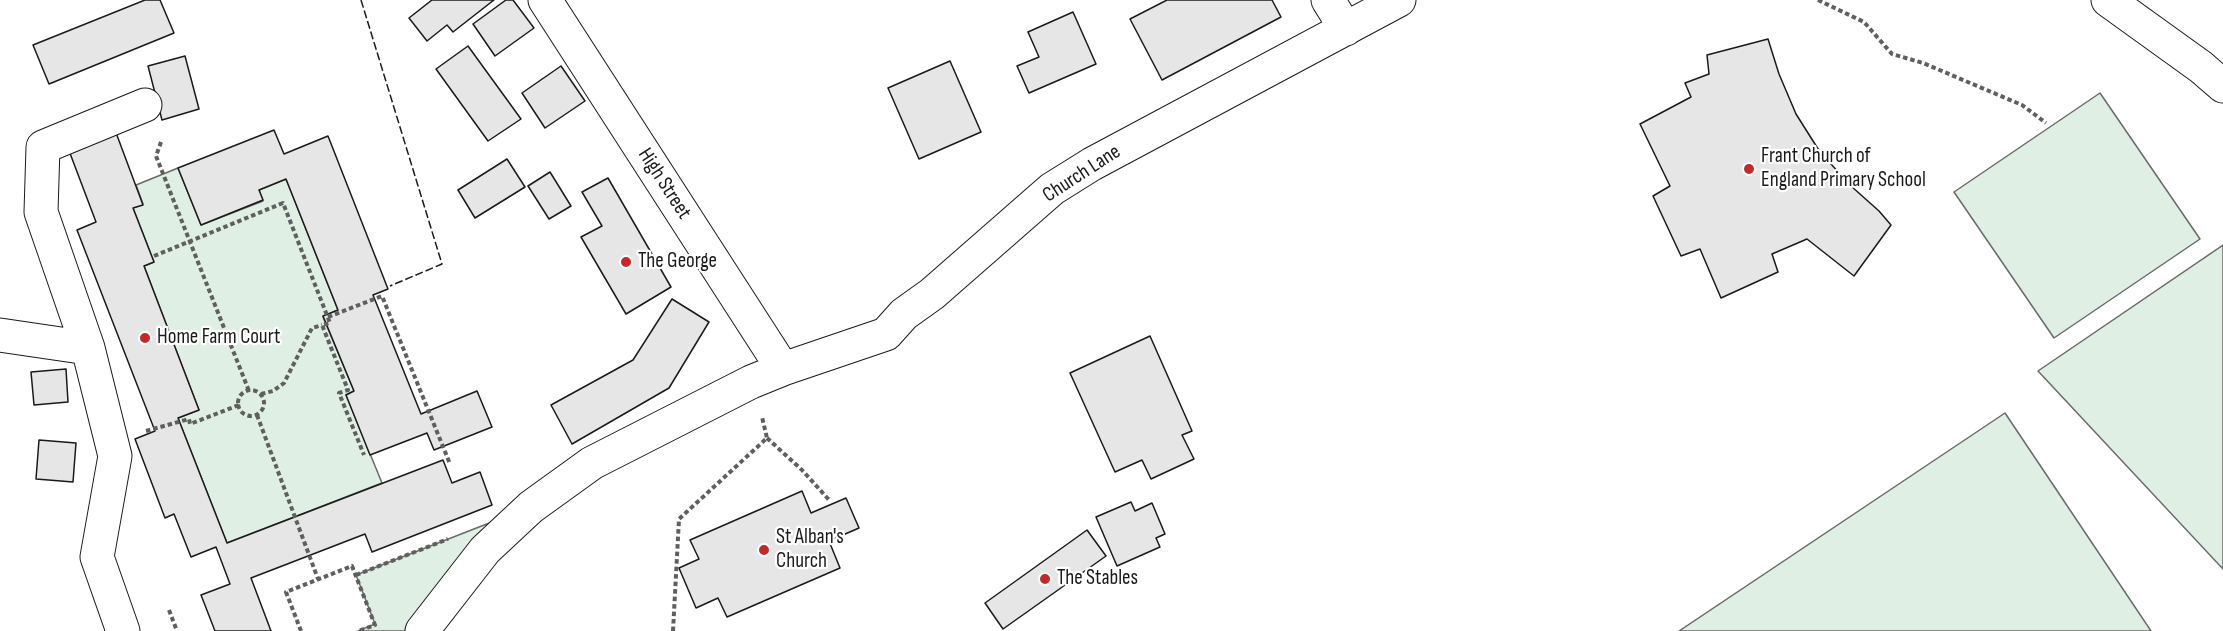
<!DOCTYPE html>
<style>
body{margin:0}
canvas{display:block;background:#fff}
</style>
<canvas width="2223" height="631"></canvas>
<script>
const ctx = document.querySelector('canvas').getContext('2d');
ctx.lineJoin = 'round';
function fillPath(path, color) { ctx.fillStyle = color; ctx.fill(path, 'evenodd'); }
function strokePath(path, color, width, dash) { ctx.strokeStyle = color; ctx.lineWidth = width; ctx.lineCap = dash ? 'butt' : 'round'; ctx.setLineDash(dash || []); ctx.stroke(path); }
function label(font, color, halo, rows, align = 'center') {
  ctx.font = font + ' "Sofia Sans Condensed",sans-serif'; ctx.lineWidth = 4.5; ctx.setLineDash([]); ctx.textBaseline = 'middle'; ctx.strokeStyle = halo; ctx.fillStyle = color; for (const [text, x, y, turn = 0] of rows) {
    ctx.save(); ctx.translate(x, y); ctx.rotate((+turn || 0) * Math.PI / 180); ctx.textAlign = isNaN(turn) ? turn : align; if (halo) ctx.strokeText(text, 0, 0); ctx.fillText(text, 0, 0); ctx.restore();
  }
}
const green = new Path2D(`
 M2100,93L2200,239L2054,338L1954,192Z
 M178,168L201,225L263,201L259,190L286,179L338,310L323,317L354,391L346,395L382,483L227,543L178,418L199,410L144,266L154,262L133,208L143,204L136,185Z
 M2223,245V569L2038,371Z
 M2005,413L2151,631H1679Z
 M497,520L428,608L406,631H358L375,624L356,575Z`);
fillPath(green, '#e0efe3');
strokePath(green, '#6a6a6a', 1.5);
const building = new Path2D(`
 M145,0H160L174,33L49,84L33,45Z
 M432,0H494L453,32L447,25L427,41L409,18Z
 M506,0H513L534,28L495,56L473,24Z
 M1167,0H1272L1281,17L1162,80L1130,19Z
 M1073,12L1096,64L1029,93L1017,66L1039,57L1028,32Z
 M1768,39L1779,74L1796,114L1820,152L1851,186L1879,211L1891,225L1854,276L1807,239L1772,254L1778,272L1721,298L1700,249L1681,256L1653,196L1670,186L1640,124L1691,97L1685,83L1709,74L1707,55Z
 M468,46L521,119L488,141L436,69Z
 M185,56L199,109L162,120L148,66Z
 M950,61L981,132L919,159L888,88Z
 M561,66L585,101L545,128L522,93Z
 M115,130L143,205L133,208L154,262L144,266L199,410L178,418L227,543L443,460L452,483L480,472L492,505L372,552L365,534L251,578L271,631H215L201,595L230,584L216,547L191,557L174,514L165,518L135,439L155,431L77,230L96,222L68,148Z
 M274,130L284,154L328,136L388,289L373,295L421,414L477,391L492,427L434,450L427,433L370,455L346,395L354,391L323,316L338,310L286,179L259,190L263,200L201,225L178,168Z
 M507,159L525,187L475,218L458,190Z
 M550,172L571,206L549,219L528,186Z
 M608,178L671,287L626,314L581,237L602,226L582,192Z
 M672,299L709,322L669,388L572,444L551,405L633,360Z
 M1150,336L1192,431L1182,435L1194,459L1151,479L1142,460L1115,472L1070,373Z
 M66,369L68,402L34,405L31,372Z
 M39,440L76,443L73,482L36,479Z
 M802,491L811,513L846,498L859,528L829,541L840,568L727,617L718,598L696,608L679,568L699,559L690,540Z
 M1131,502L1135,511L1152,503L1165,534L1156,538L1160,547L1117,566L1096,517Z
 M1087,530L1106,556L1003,629L985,603Z`);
fillPath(building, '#e6e6e6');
strokePath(building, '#1a1a1a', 1.5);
const minor = new Path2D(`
 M545,0L783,369
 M1328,0L1346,29
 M0,335L88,348
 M123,631L97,557L115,456L88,348L41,212L43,147L145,105
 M422,631L485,550L531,507L592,463L751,382L783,369L886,334L904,314L932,294L1052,189L1092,164L1399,0`);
const major = new Path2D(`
 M2108,0L2201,67L2223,86`);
strokePath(minor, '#1a1a1a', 35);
strokePath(major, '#1a1a1a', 35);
strokePath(new Path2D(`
 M1818,0L1864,22L1892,54L1923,63L2022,105L2046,123
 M161,142L156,156L249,391
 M154,256L283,203L330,323L322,325L348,390L339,393L364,455
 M328,317L382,296L450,464
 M238 403a13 13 0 1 1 26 0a13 13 0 1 1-26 0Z
 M261,394L273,391L284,383L312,328L322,325
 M257,415L318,579
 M146,431L189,419L190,424L239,405
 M767,438L802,470L830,501
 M356,575L448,539
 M169,610L177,631
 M301,631L286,592L352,566L375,625L358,631
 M673,631L679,519L767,438L762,417`), '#5f5f5f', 4, [4.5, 3]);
strokePath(minor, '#fff', 33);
strokePath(major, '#fff', 33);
strokePath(new Path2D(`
 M361,0L442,264L390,286`), '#1a1a1a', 1.5, [8, 3]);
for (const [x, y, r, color] of [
 [1749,169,6,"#c62828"],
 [626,262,6,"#c62828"],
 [145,338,6,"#c62828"],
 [764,550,6,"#c62828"],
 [1045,579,6,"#c62828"]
]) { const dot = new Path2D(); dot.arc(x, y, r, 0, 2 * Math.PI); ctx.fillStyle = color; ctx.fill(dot); strokePath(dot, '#fff', 2); }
label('21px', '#1a1a1a', '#fff', [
 ["Frant Church of",1761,157],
 ["England Primary School",1761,181],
 ["The George",638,262],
 ["Home Farm Court",157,338],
 ["St Alban's",776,538],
 ["Church",776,562],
 ["The Stables",1057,579]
], 'left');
label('21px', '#1a1a1a', '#fff', [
 ["Church Lane",1082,174,-33],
 ["High Street",664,184,57]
]);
</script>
